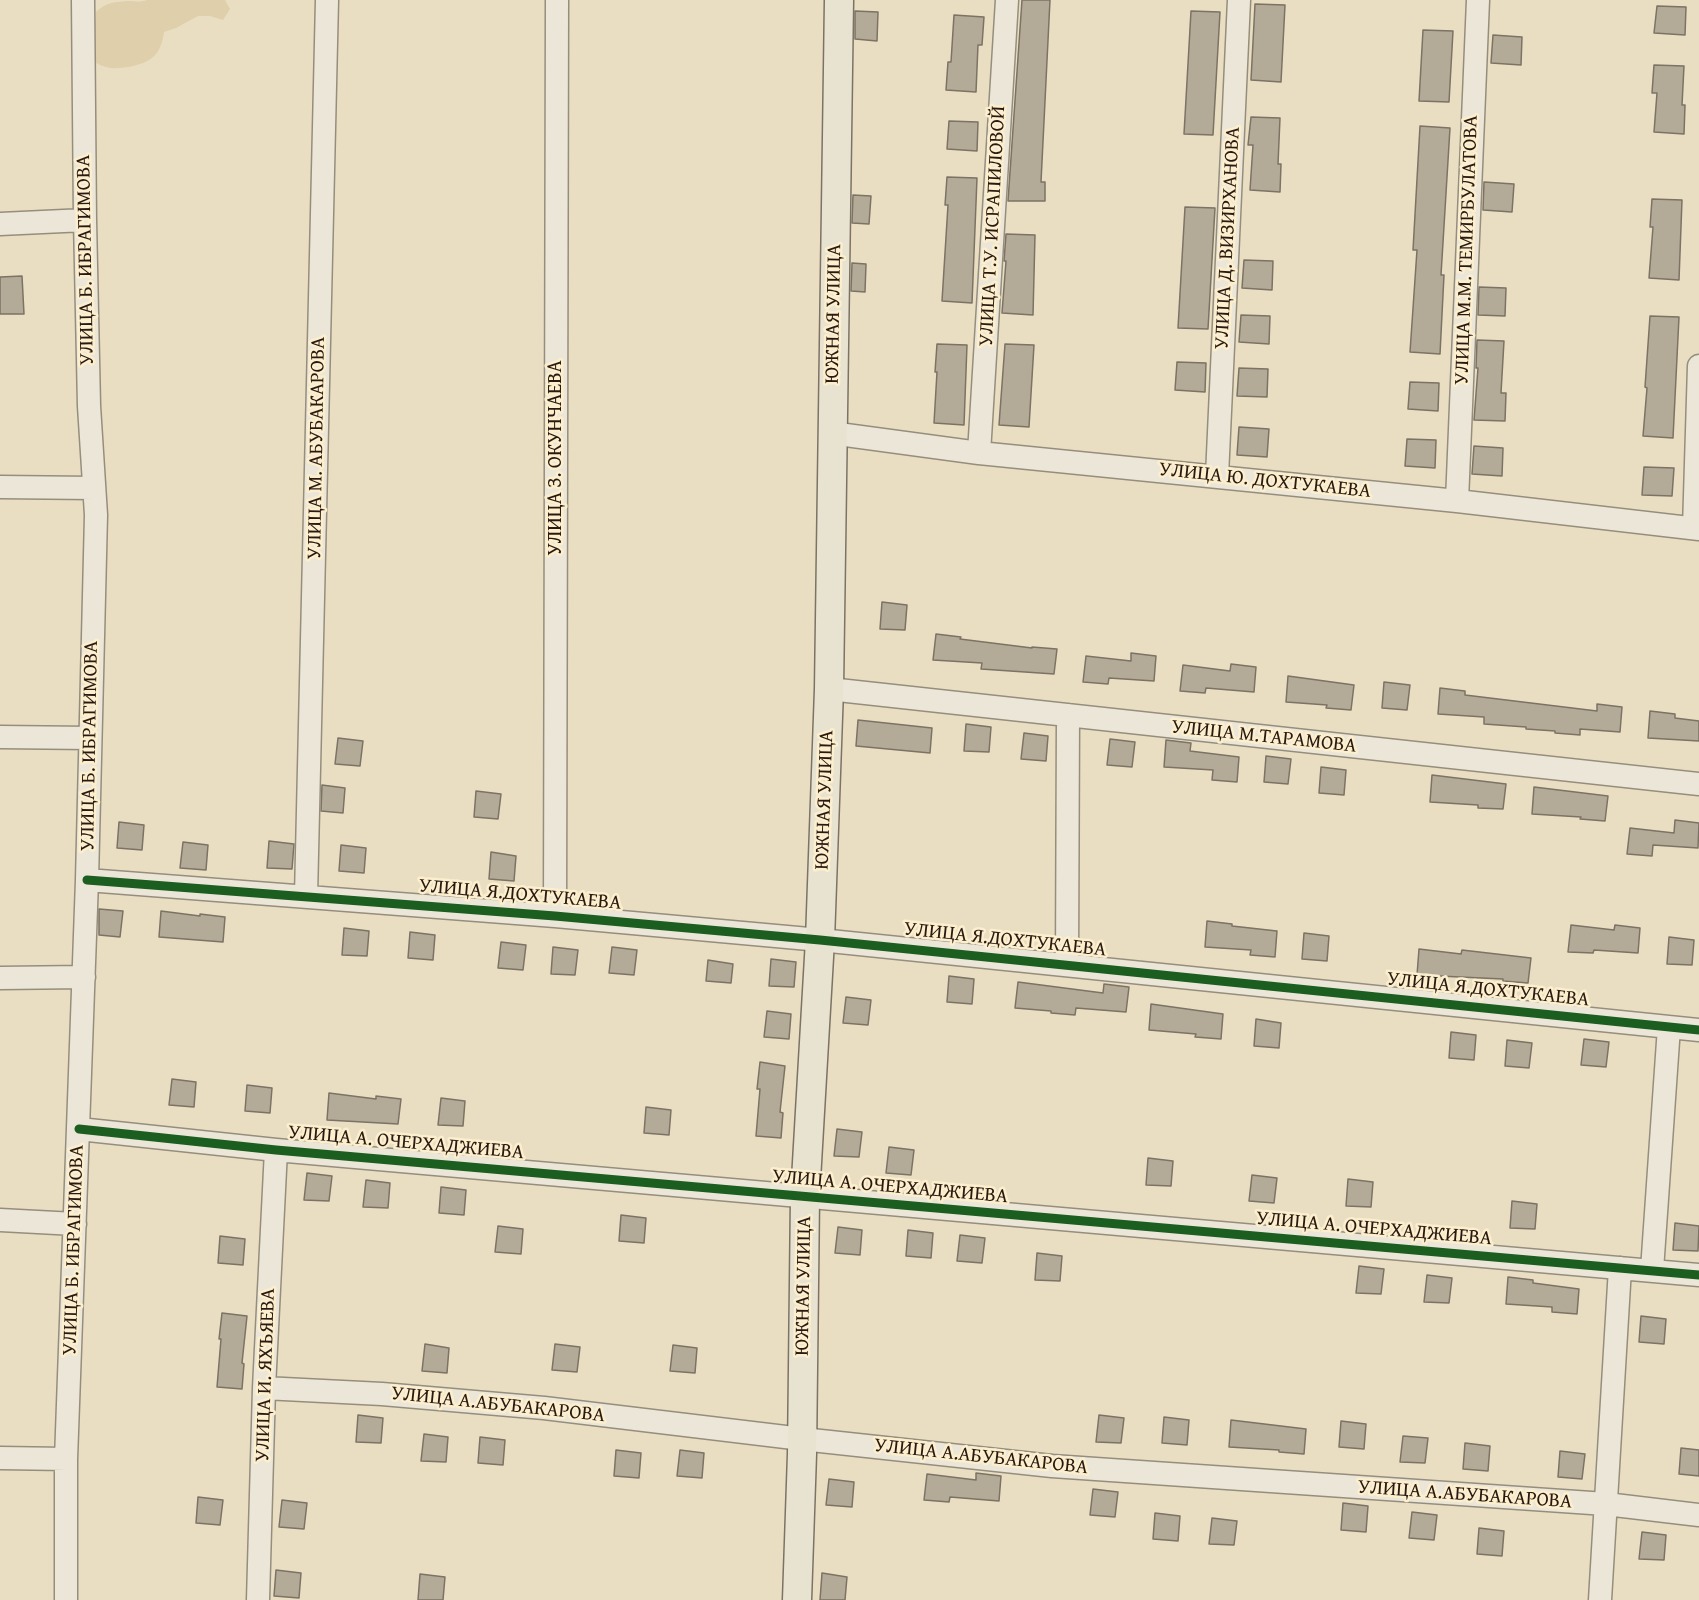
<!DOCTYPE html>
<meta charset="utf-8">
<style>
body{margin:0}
canvas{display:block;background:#e9dec2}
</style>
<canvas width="1699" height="1600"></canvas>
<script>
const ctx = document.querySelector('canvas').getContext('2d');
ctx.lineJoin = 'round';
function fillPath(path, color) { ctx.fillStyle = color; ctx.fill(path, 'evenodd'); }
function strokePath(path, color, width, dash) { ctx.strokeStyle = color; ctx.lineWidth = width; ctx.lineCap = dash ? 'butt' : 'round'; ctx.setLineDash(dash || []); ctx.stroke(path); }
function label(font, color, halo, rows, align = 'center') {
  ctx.font = font + ' "Gentium Book Plus",serif'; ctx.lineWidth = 5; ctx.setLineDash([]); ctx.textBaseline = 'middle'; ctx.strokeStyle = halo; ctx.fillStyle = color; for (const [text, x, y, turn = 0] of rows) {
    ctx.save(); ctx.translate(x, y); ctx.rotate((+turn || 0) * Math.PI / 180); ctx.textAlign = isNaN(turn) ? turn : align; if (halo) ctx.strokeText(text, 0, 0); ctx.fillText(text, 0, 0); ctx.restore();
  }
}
fillPath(new Path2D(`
 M147,0H225L230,9L223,20L210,16H198L176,28L164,32C161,56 150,63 128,67C114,69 108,69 96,63L93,50L96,12C105,3 114,2 127,1C135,1 140,3 147,0Z`), '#dfcfaa');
const building = new Path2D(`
 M1022,0H1050L1041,182H1045V201H1008Z
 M1255,4L1285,5L1281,82L1251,80Z
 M1657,6L1686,7L1685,35L1654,33Z
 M855,11L878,12L877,41L855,39Z
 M1191,11L1220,12L1213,135L1184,134Z
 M954,15L984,17L982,45H978L976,92L946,90L948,62H951Z
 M1423,30L1453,31L1449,102L1419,101Z
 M1493,35L1522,37L1521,65L1491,63Z
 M1654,65L1684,66L1682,105H1685L1684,134L1654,132L1657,93H1652Z
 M1251,117L1280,118L1278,164H1281L1280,192L1250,190L1253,145H1248Z
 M949,121L978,122L977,151L947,149Z
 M1420,126L1450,128L1441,275H1444L1440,354L1410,352L1417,250H1413Z
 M947,177L977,178L972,303L942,301L948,205H945Z
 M1484,182L1514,184L1512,212L1483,210Z
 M853,195L871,196L869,224L852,223Z
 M1652,199L1682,200L1679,280L1649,278L1653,227H1650Z
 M1185,207L1215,208L1208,329L1178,328Z
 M1006,234L1035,235L1033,315L1002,313L1006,261H1004Z
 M1244,260L1273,261L1272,290L1242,288Z
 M852,263L866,264L865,292L851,291Z
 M22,276L24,314H0V277Z
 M1479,287L1506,288L1505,316L1478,315Z
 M1241,315L1270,316L1269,344L1239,342Z
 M1650,316L1679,317L1673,438L1643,436L1647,388L1645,387Z
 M1477,340L1504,341L1501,393H1506L1505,421L1474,420L1478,368H1476Z
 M937,344L967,345L964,425L934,423L937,372H935Z
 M1005,344L1034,345L1029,427L999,425Z
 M1177,362L1206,363L1205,392L1175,390Z
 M1239,368L1268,369L1267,397L1237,396Z
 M1410,382L1439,383L1438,411L1408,409Z
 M1239,427L1269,429L1267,457L1237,455Z
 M1407,439L1436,440L1435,468L1405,466Z
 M1474,446L1503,448L1502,476L1472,474Z
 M1644,467L1674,468L1672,496L1642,495Z
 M882,602L907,605L905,630L880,629Z
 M936,634L961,637L960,639L1032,648V647L1057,649L1054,674L981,669L982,663L933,660Z
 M1131,653L1156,656L1154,681L1109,678L1108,684L1083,682L1086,656L1131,661Z
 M1231,664L1256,667L1254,692L1206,688L1205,693L1180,691L1183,665L1230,671Z
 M1288,676L1354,685L1351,710L1326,708L1327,705L1286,702Z
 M1384,682L1410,685L1407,710L1382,708Z
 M1440,688L1465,691V695L1597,711V704L1622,707L1620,732L1580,729V735L1555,733V731L1526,729V727L1484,724V717L1438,714Z
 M1650,711L1675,714V718L1699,721V741L1648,738Z
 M858,720L932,728L930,753L856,746Z
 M966,724L991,727L989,752L964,751Z
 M1024,733L1048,736L1046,761L1021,759Z
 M338,738L363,741L360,766L335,764Z
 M1110,739L1135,742L1132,767L1107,765Z
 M1166,740L1191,743L1190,751L1239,757L1237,782L1212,780L1213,770L1164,767Z
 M1266,756L1291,759L1288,784L1264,782Z
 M1321,767L1346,770L1344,795L1319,793Z
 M1432,775L1506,784L1503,809L1478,808V805L1430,802Z
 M322,785L345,788L343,813L321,811Z
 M1534,787L1608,796L1605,821L1580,819L1581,817L1532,814Z
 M476,791L501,794L498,819L474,817Z
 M1675,820L1699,823L1698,848L1653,845L1652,856L1627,854L1630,828L1674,833Z
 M119,822L144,825L142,850L117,848Z
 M269,841L294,844L292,869L267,868Z
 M183,842L208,845L206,870L180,868Z
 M341,845L366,848L364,873L339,871Z
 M491,852L516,856L514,881L489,879Z
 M99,909L123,911L120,937L99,935Z
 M161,911L200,916V914L225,917L223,942L159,937Z
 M1207,921L1232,924V926L1277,931L1275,957L1250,955L1251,950L1205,947Z
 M1571,925L1614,930L1615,925L1640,928L1638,953L1594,950L1593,953L1568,952Z
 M344,928L369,931L367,956L342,955Z
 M410,932L435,935L433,960L408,958Z
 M1304,933L1329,936L1327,961L1302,959Z
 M1669,937L1694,940L1692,965L1667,964Z
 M501,942L526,945L523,970L498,968Z
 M553,947L578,950L575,975L551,974Z
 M612,947L637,950L634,975L609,973Z
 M1419,949L1461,954L1462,950L1531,958L1528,983L1503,981V979L1417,975Z
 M771,959L796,962L794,987L769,986Z
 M708,960L733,964L731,983L706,981Z
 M949,976L974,979L972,1004L947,1002Z
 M1018,982L1103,993L1104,984L1129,987L1126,1012L1076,1008L1075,1015L1051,1013V1011L1015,1008Z
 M846,997L871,1000L868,1025L843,1023Z
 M1151,1004L1223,1014L1221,1039L1195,1037L1196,1034L1149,1030Z
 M767,1011L791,1014L789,1039L764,1037Z
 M1256,1019L1281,1023L1279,1048L1254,1046Z
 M1451,1032L1476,1035L1474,1060L1449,1058Z
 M1584,1039L1609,1042L1606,1067L1581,1065Z
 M1507,1040L1532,1043L1529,1068L1505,1066Z
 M760,1062L785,1066L780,1112L783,1113L781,1138L756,1136L760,1089H757Z
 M172,1079L196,1082L194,1107L169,1105Z
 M247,1085L272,1088L270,1113L245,1111Z
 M329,1093L376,1099V1096L401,1099L398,1124L327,1120Z
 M441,1098L465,1101L463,1126L438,1125Z
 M646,1107L671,1110L669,1135L644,1133Z
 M837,1129L862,1132L859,1157L834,1156Z
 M889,1147L914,1150L911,1175L886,1173Z
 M1148,1158L1173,1161L1171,1186L1146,1185Z
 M307,1173L332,1176L329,1201L304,1200Z
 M1252,1175L1277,1178L1274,1203L1249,1201Z
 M1348,1179L1373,1182L1371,1207L1346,1206Z
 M366,1180L390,1183L388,1208L363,1207Z
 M441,1187L466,1190L464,1215L439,1213Z
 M1512,1201L1537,1204L1535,1229L1510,1228Z
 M621,1215L646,1218L644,1243L619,1241Z
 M1675,1223L1699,1226L1698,1251L1673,1250Z
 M498,1226L523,1229L521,1254L495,1252Z
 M838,1227L862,1230L860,1255L835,1253Z
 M908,1230L933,1233L931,1258L906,1256Z
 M960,1235L985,1238L982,1263L957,1261Z
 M220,1236L245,1239L243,1265L218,1263Z
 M1037,1253L1062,1256L1060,1281L1035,1280Z
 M1359,1266L1384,1269L1381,1294L1356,1293Z
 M1427,1275L1452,1278L1449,1303L1424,1302Z
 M1508,1277L1533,1280V1283L1579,1289L1577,1314L1552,1312V1307L1506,1304Z
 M222,1313L247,1316L242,1363L244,1364L242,1389L217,1387L221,1339H219Z
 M1641,1316L1666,1319L1664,1344L1639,1342Z
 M425,1344L449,1348L447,1373L422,1371Z
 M555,1344L580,1347L577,1372L552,1370Z
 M673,1345L697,1348L695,1373L670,1371Z
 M358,1415L383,1418L381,1443L356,1442Z
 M1099,1415L1124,1418L1121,1443L1096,1442Z
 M1164,1417L1189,1420L1187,1445L1162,1443Z
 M1231,1420L1306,1429L1304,1454L1279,1452V1450L1229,1447Z
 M1341,1421L1366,1424L1364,1449L1339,1447Z
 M424,1434L448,1437L446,1462L421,1461Z
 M1403,1436L1428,1438L1425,1463L1400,1462Z
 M480,1437L505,1440L503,1465L478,1463Z
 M1465,1443L1490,1446L1488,1471L1463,1469Z
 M1681,1448L1699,1450V1476L1679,1474Z
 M616,1450L641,1453L639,1478L614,1476Z
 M680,1450L704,1453L702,1478L677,1476Z
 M1560,1451L1585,1454L1582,1479L1558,1477Z
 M976,1473L1001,1476L999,1501L950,1497L949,1502L924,1500L927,1474L976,1480Z
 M829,1479L854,1482L852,1507L826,1505Z
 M1093,1489L1118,1492L1115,1517L1090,1515Z
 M198,1497L223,1500L220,1525L196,1523Z
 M282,1500L307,1503L304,1529L279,1527Z
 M1343,1503L1368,1506L1366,1532L1341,1530Z
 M1412,1512L1437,1515L1434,1540L1409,1538Z
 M1155,1513L1180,1516L1178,1541L1153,1539Z
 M1212,1518L1237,1521L1234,1545L1209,1544Z
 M1479,1528L1504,1531L1502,1556L1477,1554Z
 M1642,1532L1666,1535L1664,1560L1639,1559Z
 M276,1570L301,1573L299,1598L274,1596Z
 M822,1573L847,1577L845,1600H820Z
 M420,1574L445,1577L443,1600H418Z`);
fillPath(building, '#b3aa98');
strokePath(building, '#7c7365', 1.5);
const minor = new Path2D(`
 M0,224L85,220
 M831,433L979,453L1457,501L1699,529
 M979,453L1007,0
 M1217,476L1239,0
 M0,487L93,488
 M1457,501L1478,0
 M1694,528L1699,366
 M829,689L1699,784
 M0,737L90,738
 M87,880L555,916L820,940L1699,1030
 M306,896L327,0
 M555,916L557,0
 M1067,965L1068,715
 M0,978L84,977
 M79,1129L276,1150L1699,1275
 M0,1220L75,1224
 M1652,1270L1669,1027
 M264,1388L382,1394L544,1408L802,1439L1052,1466L1606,1504L1699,1515
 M0,1458L66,1459
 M66,1600V1459L87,880L96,515L89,406L85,220L83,0
 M258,1600L264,1388L276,1150
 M1600,1600L1620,1268`);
const major = new Path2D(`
 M797,1600L802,1454L805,1197L820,940L829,689L839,0`);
strokePath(minor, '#968e7d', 25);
strokePath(major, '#7c7365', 31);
strokePath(minor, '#ece6d8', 22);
strokePath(major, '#e8e2d1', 28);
strokePath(new Path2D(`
 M87,880L555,916L820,940L1699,1030
 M79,1129L276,1150L1699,1275`), '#1b5e20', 9);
label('20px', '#2a1811', '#fbefcd', [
 ["УЛИЦА Т.У. ИСРАПИЛОВОЙ",993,226,-87],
 ["УЛИЦА Д. ВИЗИРХАНОВА",1228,238,-87],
 ["УЛИЦА М.М. ТЕМИРБУЛАТОВА",1467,250,-88],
 ["УЛИЦА Б. ИБРАГИМОВА",86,260,-91],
 ["ЮЖНАЯ УЛИЦА",834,314,-89],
 ["УЛИЦА М. АБУБАКАРОВА",317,448,-89],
 ["УЛИЦА З. ОКУНЧАЕВА",556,458,-90],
 ["УЛИЦА Ю. ДОХТУКАЕВА",1265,481,6],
 ["УЛИЦА М.ТАРАМОВА",1264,737,6],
 ["УЛИЦА Б. ИБРАГИМОВА",90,746,-89],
 ["ЮЖНАЯ УЛИЦА",825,800,-88],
 ["УЛИЦА Я.ДОХТУКАЕВА",520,895,5],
 ["УЛИЦА Я.ДОХТУКАЕВА",1005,940,6],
 ["УЛИЦА Я.ДОХТУКАЕВА",1488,990,6],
 ["УЛИЦА А. ОЧЕРХАДЖИЕВА",406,1143,5],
 ["УЛИЦА А. ОЧЕРХАДЖИЕВА",890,1187,5],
 ["УЛИЦА А. ОЧЕРХАДЖИЕВА",1374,1229,5],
 ["УЛИЦА Б. ИБРАГИМОВА",74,1250,-88],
 ["ЮЖНАЯ УЛИЦА",804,1286,-89],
 ["УЛИЦА И. ЯХЪЯЕВА",266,1375,-88],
 ["УЛИЦА А.АБУБАКАРОВА",498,1405,6],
 ["УЛИЦА А.АБУБАКАРОВА",981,1457,6],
 ["УЛИЦА А.АБУБАКАРОВА",1465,1495,4]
]);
</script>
